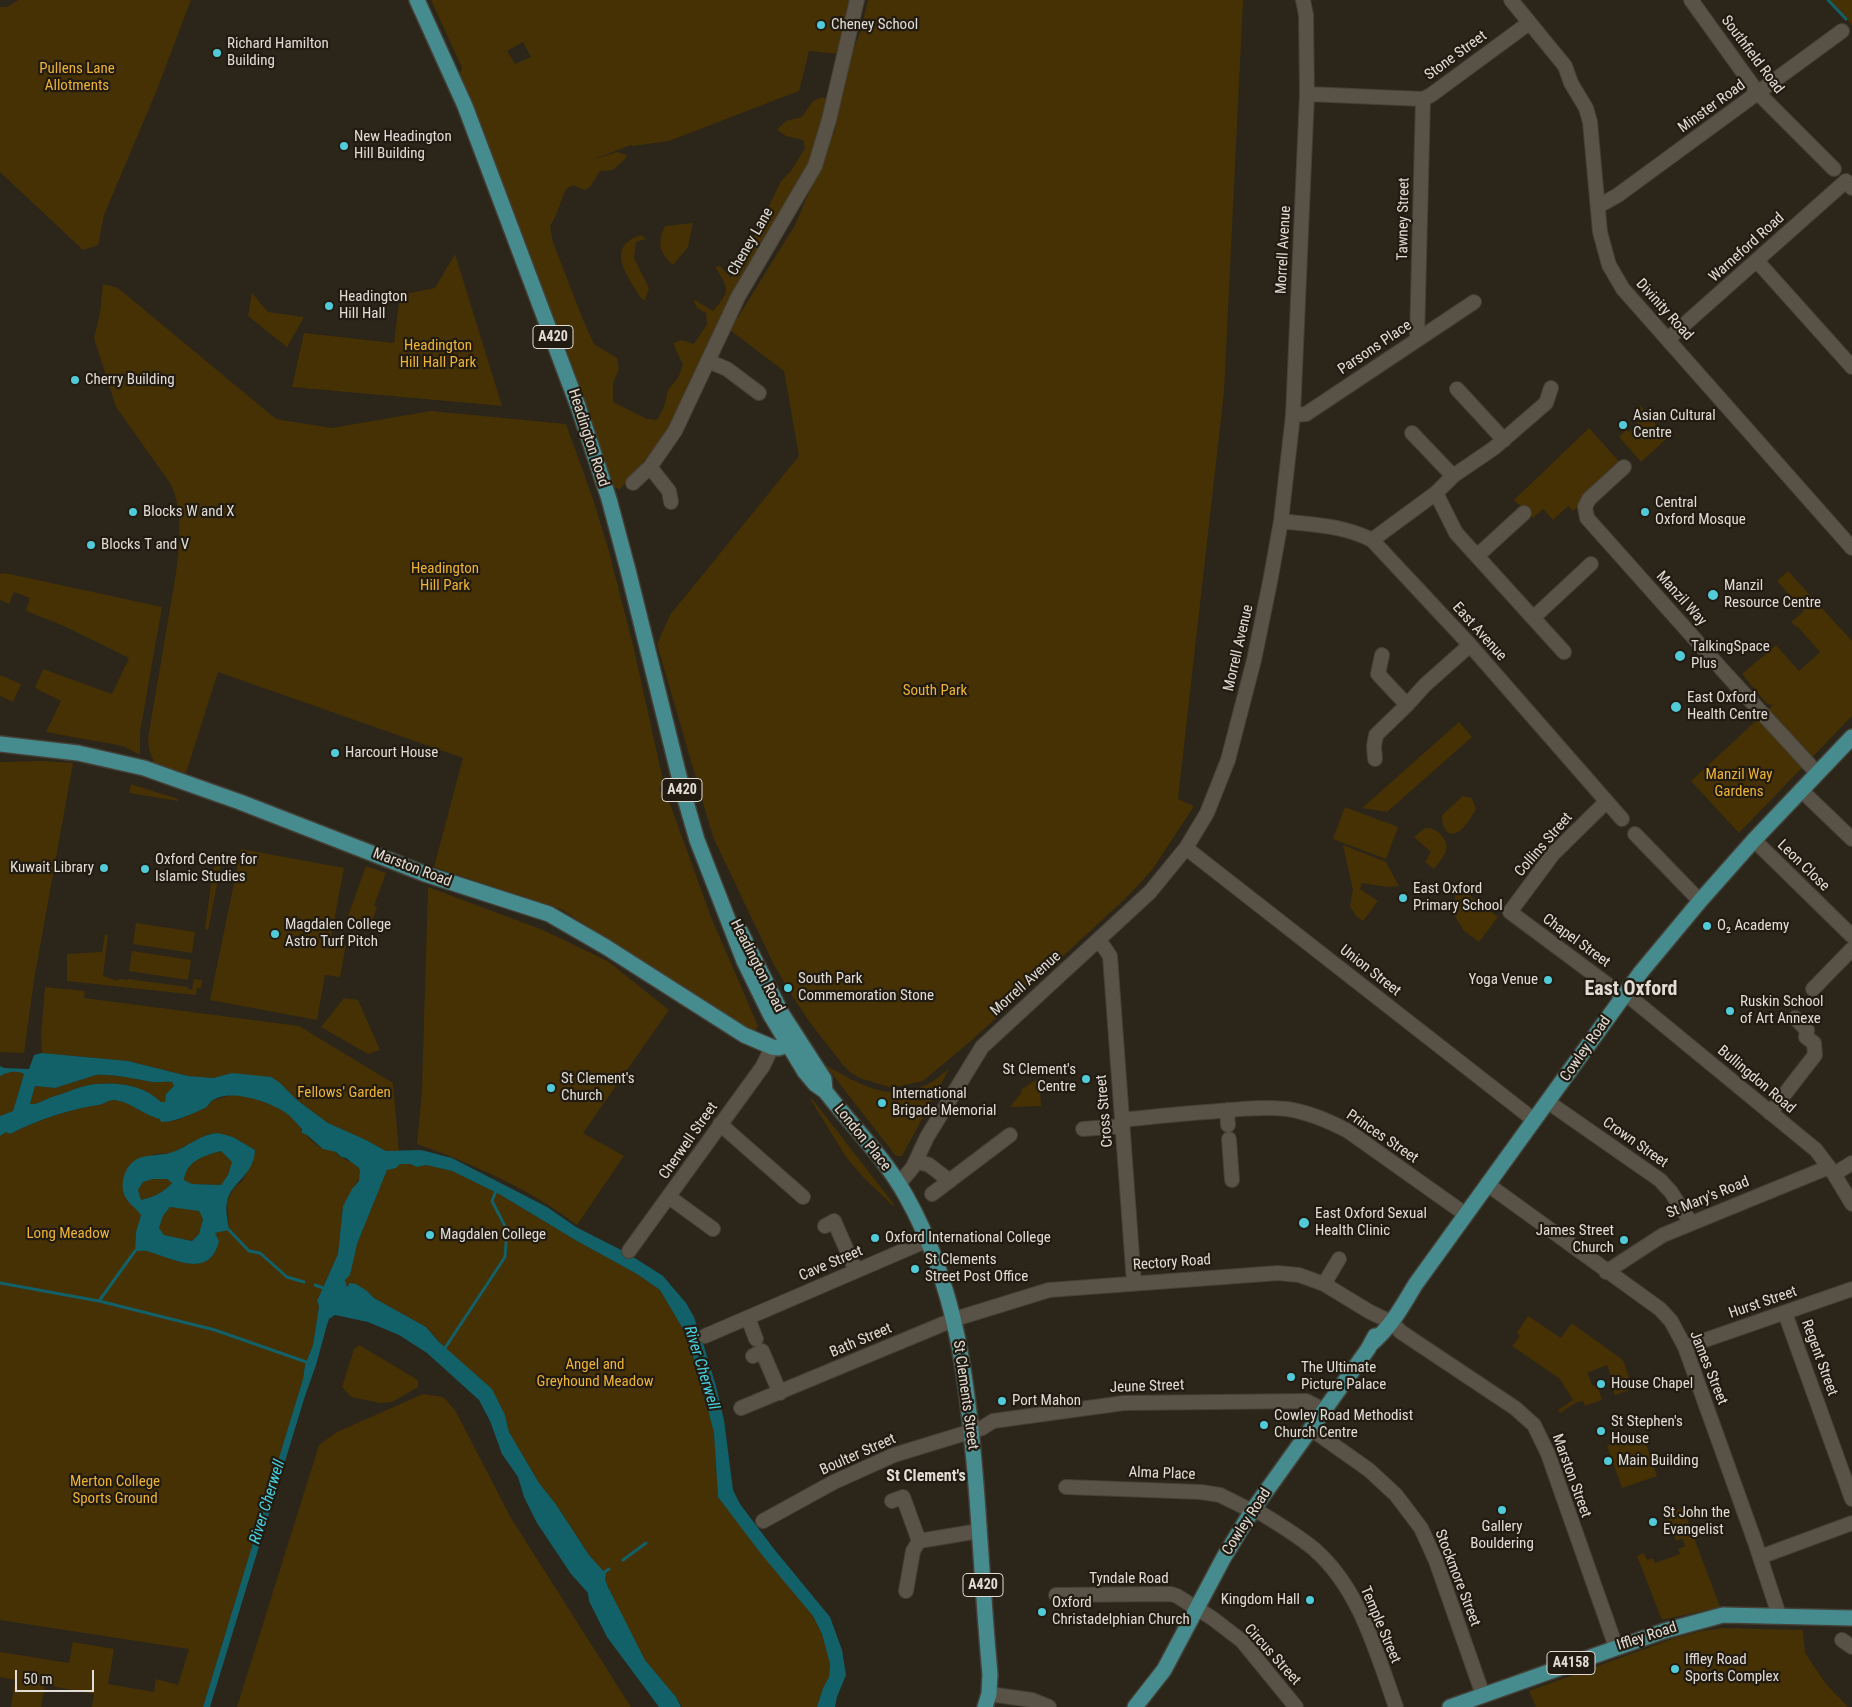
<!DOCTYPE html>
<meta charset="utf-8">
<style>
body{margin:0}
#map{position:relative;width:1852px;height:1707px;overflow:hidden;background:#2b251a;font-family:"Roboto Condensed",sans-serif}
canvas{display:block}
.scale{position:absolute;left:15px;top:1670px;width:79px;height:22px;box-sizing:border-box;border:2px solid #e1ddd6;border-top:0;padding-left:6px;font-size:15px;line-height:18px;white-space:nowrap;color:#e1ddd6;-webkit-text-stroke:4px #211b11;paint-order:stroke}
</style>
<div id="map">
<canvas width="1852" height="1707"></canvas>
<div class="scale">50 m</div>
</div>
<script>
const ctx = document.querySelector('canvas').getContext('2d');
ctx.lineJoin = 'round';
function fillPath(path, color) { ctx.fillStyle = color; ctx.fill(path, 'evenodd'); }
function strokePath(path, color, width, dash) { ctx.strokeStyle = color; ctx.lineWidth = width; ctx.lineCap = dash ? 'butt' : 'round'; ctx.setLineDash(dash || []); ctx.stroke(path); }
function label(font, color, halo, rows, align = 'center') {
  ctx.font = font + ' "Roboto Condensed",sans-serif'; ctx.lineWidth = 4.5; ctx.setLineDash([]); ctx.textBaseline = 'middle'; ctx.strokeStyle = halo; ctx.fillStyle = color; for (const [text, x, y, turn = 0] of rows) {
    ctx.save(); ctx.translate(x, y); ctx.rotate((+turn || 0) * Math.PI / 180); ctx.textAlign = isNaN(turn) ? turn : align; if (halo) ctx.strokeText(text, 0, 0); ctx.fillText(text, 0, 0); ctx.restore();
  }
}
fillPath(new Path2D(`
 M19,0H191L156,92L104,215L98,245L83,250L0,172V7H7Z
 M431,0H851L839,54L809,51L799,91L669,141L633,146L631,145L589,161L617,152L627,155L625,159L613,170L600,171L590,187L585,190L573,185L566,189C560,202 558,214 550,226L553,242L564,271L584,322L594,344L617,358L619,369L613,383V402L647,419L657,420L664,407L668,390L678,378L683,365L673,343L681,340L694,344L707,324L706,313L697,308L693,299L713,311C731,290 729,289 715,267L720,266L731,278L735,266L761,223L781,181L791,171L805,148L803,140L786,136L777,130L786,121L802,117L813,101L823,97L828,100L823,134L687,398C667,430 647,462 620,489L612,487L580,389L459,76L462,68ZM523,42L531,57L515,64L507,51Z
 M868,0H1243L1224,392L1178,799L1194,806L1152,870L1127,897L972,1040L923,1081L892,1088L860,1078L850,1072L843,1065L811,1024L793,997L774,965L713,837L657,644L670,615L799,456L784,371L730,330L795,225L827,150L831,135L834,133L836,126L834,124L852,51L860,33Z
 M1829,0H1852V25Z
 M693,223L688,247L673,265C659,252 657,243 665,226Z
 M641,235L646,239L636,242L634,258L649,288L645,301L641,298C629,278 603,247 641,235Z
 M455,254L502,406L292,387L304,333L394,343L400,295L435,288Z
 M103,284L118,288L276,419L332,428L431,411L566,424L593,499L608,548L634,649L663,780L659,790L668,798L711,917L758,1026L754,1033L732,1021L561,909L434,867L463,758L218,672L186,773L154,763L149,748L148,739C154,701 161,663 167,626C173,588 190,518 170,483L116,407L94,338L100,313Z
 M252,293L268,312L304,317L287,347L248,316Z
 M1640,405L1667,438L1641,462L1619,437L1626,430L1629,432L1638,423Z
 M1589,428L1624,467L1573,511L1568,506L1553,520L1543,509L1533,518L1514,500Z
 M1788,571L1852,641V716L1739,833L1691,781L1773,705L1767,704L1742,674L1776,645L1799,671L1820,652L1797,626L1796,627L1791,622L1804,611L1777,581Z
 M5,573L162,607L140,732V755L123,746L46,732L61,701L35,688L43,669L112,694L129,658L64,626L26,611L30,598L14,592L9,604L0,600V574Z
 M0,675L21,684L13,702L0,696Z
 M1459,722L1472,737L1387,812L1362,808Z
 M43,761L73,763L34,980L24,1053L0,1052V762Z
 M131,784L178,799V801L129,793Z
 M1463,796L1472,798L1476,809C1472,816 1465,828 1458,832C1447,839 1441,824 1442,815Z
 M1345,807L1398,827L1386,859L1333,839Z
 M1425,828C1432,828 1435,829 1440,834C1454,847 1443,857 1434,869L1425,862L1431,852L1414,837Z
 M1343,845L1386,862L1399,886L1387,887L1362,883L1360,889L1378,901L1363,921L1356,916L1350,906L1353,890Z
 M241,849L344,868L330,942L346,945L340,977L325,975L317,1020L210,1000Z
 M221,858L222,859L208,930L205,929L213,869Z
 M366,866L386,873L374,906L377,907L370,927L347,919Z
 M428,887L543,930L591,953L609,962L669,1010L583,1133L624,1156L577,1225C530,1189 473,1164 417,1144L422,1090Z
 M1458,887L1498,917L1479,942L1464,931L1454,915H1457L1454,891Z
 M136,923L195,932L192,953L133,944Z
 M105,934L108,935L103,976L118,981L119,979L128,980V979L188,987V989L192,990L194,979L202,980L201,988H197L196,995L67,981V954L102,952Z
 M132,951L191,960L188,980L129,971Z
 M45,987L85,991L84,998L299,1026L393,1083L399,1152L386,1151L366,1140L328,1123L297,1100L279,1082L232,1073L213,1078L188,1076L128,1061L42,1053L41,1035Z
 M344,998L358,1000L380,1050L368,1054L321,1027Z
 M825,1065C857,1082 886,1103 923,1086C932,1083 941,1075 949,1069L902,1156H896Z
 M7,1072H19L24,1073L13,1111L0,1116V1076Z
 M96,1075C115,1074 133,1079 152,1082C159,1083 165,1081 172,1082L174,1086L166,1094L165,1102H161C144,1085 119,1082 96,1084C81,1085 66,1093 52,1097C45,1099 38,1105 30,1104L35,1086L55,1088Z
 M1037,1079L1039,1081L1041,1106L1010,1107L1022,1092L1021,1090Z
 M234,1094C247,1096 274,1104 285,1112C299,1122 307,1142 324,1149C327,1150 331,1150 335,1152C337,1153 338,1156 340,1157C349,1162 360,1163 361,1176L343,1206L338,1254L317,1301L319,1306L313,1345L305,1365L303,1379L203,1707H92L94,1694L45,1685L41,1707H11L15,1680L0,1677V1652L69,1663L73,1642L114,1649L108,1684L154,1692L156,1679L178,1685L189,1649L0,1620V1136L6,1131L10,1134C36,1120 71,1109 98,1105C103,1105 108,1100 113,1100C130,1101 143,1115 160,1119L162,1122L178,1120L206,1107L214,1100ZM218,1133L233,1137L255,1150L243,1180L233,1189L227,1201L229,1229L215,1233L219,1241C210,1279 176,1260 151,1252C146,1250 140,1251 135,1251L136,1232L141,1215L126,1171L155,1154L172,1153L208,1134Z
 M809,1097L813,1100L893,1203L894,1207L864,1178L846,1157Z
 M221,1151L232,1162L228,1175L221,1185L192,1184L184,1180C187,1160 204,1156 221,1151Z
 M400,1164H410L417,1167L426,1165L452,1171L499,1194L577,1241L637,1274L660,1290L686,1334L700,1379L714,1433L718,1497L813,1616L822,1634L830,1664L829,1677L823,1688L817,1707H682L676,1697L645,1660L616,1605L605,1579L555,1503L539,1483L509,1432L505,1415L426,1327L374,1298L367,1291L348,1288L345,1281L357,1244L387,1169Z
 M153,1179H167L172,1183C163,1193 153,1197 141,1200L138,1190L143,1182Z
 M170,1207L199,1210L203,1219L199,1234L192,1241L164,1235L159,1228L163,1216Z
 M1528,1316L1561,1338L1570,1325L1573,1324L1623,1360L1633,1389L1615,1395L1609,1381L1612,1379L1607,1365L1587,1373L1593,1386L1597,1385L1602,1400L1585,1406L1583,1401L1575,1403L1560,1413L1558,1410L1573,1400L1560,1379L1512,1346L1520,1336L1517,1333Z
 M359,1345L418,1380V1387L392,1402L380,1403L351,1397L342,1387L354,1349Z
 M423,1394L443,1397L455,1410L511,1518L631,1707H237L319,1445L337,1432Z
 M1642,1433L1657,1476L1622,1488L1607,1446Z
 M1683,1508L1720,1607L1662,1620L1637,1556L1644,1553L1647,1560L1653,1558L1655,1563L1680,1554L1678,1549L1685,1546L1682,1538L1676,1541L1666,1513Z
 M1722,1628L1803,1630L1805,1653L1826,1684L1848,1707H1536L1529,1691L1675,1638L1702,1631Z`), '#463105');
fillPath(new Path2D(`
 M42,1053L128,1061L188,1076L213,1078L232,1073L271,1077L279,1082L297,1100L328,1123L366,1140L386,1151L421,1150L452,1158L547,1207L576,1227L627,1253L663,1276L686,1303L694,1317L703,1343L716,1386L724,1420L733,1490L740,1504L774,1549L830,1617L842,1650L846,1675L837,1697L835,1707H817L823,1688L829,1677L830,1664L822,1634L813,1616L762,1555L718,1497L714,1433L700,1379L686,1334L660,1290L637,1274L577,1241L499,1194L452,1171L426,1165L417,1167L410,1164H400L396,1168L387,1170L357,1244L350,1275L345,1280L347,1287L350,1283L356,1284L367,1291L374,1298L426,1327L439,1342L492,1389L505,1415L509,1432L539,1483L555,1503L589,1555L606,1574L605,1579L608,1587L645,1660L676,1697L681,1707H659L607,1637L589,1601L588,1593L571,1574L537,1523L524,1497L518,1477L502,1454L490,1421L479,1400L427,1353L399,1335L368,1322L335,1315L329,1319L327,1325L316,1365L305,1396L210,1707H203L303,1379L305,1365L313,1345L319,1306L317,1301L338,1254L343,1206L352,1189L359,1181L360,1172L359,1168L346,1158L341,1157L336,1152L323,1149L307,1135L302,1133V1129C296,1123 290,1115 283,1111C266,1101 231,1089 213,1100C210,1102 208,1106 205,1108C192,1114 175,1122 161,1122L160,1119C143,1115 130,1101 113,1100C108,1100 103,1105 98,1105C71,1109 36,1120 10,1134L6,1132L0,1136V1116L13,1111L24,1074C16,1070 8,1072 0,1076V1066L4,1068L29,1069L34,1055ZM96,1075C115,1074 133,1079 152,1082C159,1083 165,1081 172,1082L174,1086L166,1094L165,1102H161C144,1085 119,1082 96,1084C81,1085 66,1093 52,1097C45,1099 38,1105 30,1104L35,1086L55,1088Z
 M218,1133L233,1137L255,1150C254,1176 230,1183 227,1202C225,1210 228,1221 229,1230L215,1233L219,1241C210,1279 176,1260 150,1252C146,1250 140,1251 135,1251L136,1232L141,1215C137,1209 129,1204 126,1198C118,1185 125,1164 139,1158C150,1154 162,1156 173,1152C189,1146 201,1134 218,1133ZM221,1151L232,1162L228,1175L221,1185L192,1184L184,1180C187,1160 204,1156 221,1151ZM153,1179H167L172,1183C163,1193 153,1197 141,1200L138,1190L143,1182ZM170,1207L199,1211L203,1219L199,1234L192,1241L164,1235L159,1228L163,1216Z`), '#126068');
strokePath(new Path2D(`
 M1828,0L1846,19
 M229,1230L249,1251L260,1253L287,1277L304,1282
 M0,1283L99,1301L215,1330L309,1363
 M315,1285L326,1289
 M99,1301L135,1251
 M443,1351L505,1257L507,1230L492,1201L496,1191
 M623,1560L646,1543
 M603,1573L609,1569`), '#126068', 3);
const minor = new Path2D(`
 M1511,0L1565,66L1571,83L1586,108L1590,122L1600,232L1609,265L1623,289L1852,548
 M1691,0L1758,93L1834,169
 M1307,94L1423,99L1431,95L1529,23
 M1598,204L1604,203L1618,195L1842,31
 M1757,261L1852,367
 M1417,339L1423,99
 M1668,339L1846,181L1852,188
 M708,361L727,369L759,393
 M1457,389L1504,440
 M1293,415L1306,414L1474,302
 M1412,433L1453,476
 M650,467L669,491L671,502
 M1624,467L1589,499L1585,507L1587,518L1726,674L1817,773
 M633,483L650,467L675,431L738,297L815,166L829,120L857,0
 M1436,493L1456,533L1564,652
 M1281,521C1314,525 1342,525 1372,540L1470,645L1622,819
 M1372,540L1436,493L1453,476L1494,448L1546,403L1551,388
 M1477,556L1524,513
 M1533,618L1591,564
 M1382,655L1378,674L1407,705
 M1375,759L1374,746L1376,735L1407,705L1425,685L1470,645
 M1801,790L1852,839
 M1606,802L1553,854L1510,912L1623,996
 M1635,834L1700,901
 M1754,840L1852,936
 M1186,848L1534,1120
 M1099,940L1110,956L1134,1283
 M1813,989L1852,949
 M1625,993L1816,1150L1834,1174L1852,1204
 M1548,1102L1660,1180L1671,1192L1691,1223
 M1227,1110L1228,1125
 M1770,1113L1815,1055L1814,1043L1806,1037L1807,1030L1795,1018
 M1122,1120C1150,1117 1178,1114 1206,1112C1233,1110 1260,1106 1287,1109C1308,1112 1329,1121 1348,1131L1465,1214
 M720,1124L803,1197
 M1083,1129L1123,1126
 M1229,1139L1232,1180
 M916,1161L929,1165L950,1181
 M1834,1174L1852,1163
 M899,1184L913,1167L927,1137L982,1047L1150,892L1186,848L1207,813L1228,760L1254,660L1270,582L1281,521L1293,415L1307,94L1306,15L1303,0
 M1487,1184L1660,1309L1671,1321L1685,1347L1755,1542L1779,1615
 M932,1194L1010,1135
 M669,1197L713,1229
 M825,1226L834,1221L856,1271
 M629,1251L763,1066L772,1047
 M1606,1272L1663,1235L1829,1167
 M1324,1284L1339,1259
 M1785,1313L1852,1499
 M748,1318L756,1339
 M1392,1323L1401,1332L1515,1408L1534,1425L1548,1454L1616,1647
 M705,1336L928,1240
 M1685,1347L1852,1289
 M753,1356L762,1351L780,1393
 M741,1408L955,1319L1049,1290L1278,1273L1299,1275L1324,1284L1370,1312L1385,1319
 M1311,1429L1369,1470L1396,1495L1421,1528L1436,1561L1483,1695
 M1066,1487L1201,1492L1220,1495L1252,1511
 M892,1501L903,1497L919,1541
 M1254,1509C1274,1521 1296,1534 1314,1549C1360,1589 1376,1652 1396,1707
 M763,1521L834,1482L894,1455L982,1428L993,1421L1124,1403L1306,1401L1324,1410
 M1760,1557L1852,1523
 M906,1591L913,1551L919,1541L979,1531
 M1056,1595L1171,1594L1177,1596L1212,1618L1242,1641L1296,1707
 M1842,1640L1852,1647
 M989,1694L1032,1700L1049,1707`);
const major = new Path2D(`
 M417,0L465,106L578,406L609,499L628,570L682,788L697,840L744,961L770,1014L805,1072L815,1084L825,1091C852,1126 885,1158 906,1196C957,1287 968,1383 976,1485C981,1548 984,1611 990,1674L989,1694L985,1707
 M0,744L78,753L144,768L240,802L425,874L549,914L606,947L744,1035L772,1047L779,1048L799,1041
 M740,931L782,1014L824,1079L825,1091
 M1371,1344C1391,1327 1402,1307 1415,1285L1641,972L1700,901L1754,840L1852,737
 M1135,1707L1164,1670L1224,1557L1252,1511L1368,1349L1375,1336
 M1450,1707L1664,1631L1723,1615L1852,1618`);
strokePath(minor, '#444037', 16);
strokePath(major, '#444037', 18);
strokePath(minor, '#595246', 14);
strokePath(major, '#468c8f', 15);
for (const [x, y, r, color] of [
 [821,25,5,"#52cbd9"],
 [217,53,5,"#52cbd9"],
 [344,146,5,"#52cbd9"],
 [329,306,5,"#52cbd9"],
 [75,380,5,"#52cbd9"],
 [1623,425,5,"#52cbd9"],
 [133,512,5,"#52cbd9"],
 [1645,512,5,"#52cbd9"],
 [91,545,5,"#52cbd9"],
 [1713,595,6,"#52cbd9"],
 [1680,656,6,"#52cbd9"],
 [1676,707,6,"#52cbd9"],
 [335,753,5,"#52cbd9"],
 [104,868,5,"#52cbd9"],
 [145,869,5,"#52cbd9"],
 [1403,898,5,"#52cbd9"],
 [1707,926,5,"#52cbd9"],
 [275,934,5,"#52cbd9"],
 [1548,980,5,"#52cbd9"],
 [788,988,5,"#52cbd9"],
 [1730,1011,5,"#52cbd9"],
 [1086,1079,5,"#52cbd9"],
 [551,1088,5,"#52cbd9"],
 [882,1103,5,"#52cbd9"],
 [1304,1223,6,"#52cbd9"],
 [430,1235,5,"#52cbd9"],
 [875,1238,5,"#52cbd9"],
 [1624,1240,5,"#52cbd9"],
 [915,1269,5,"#52cbd9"],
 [1291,1377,5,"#52cbd9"],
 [1601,1384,5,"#52cbd9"],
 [1002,1401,5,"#52cbd9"],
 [1264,1425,5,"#52cbd9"],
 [1601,1431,5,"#52cbd9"],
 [1608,1461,5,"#52cbd9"],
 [1502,1510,5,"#52cbd9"],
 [1653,1522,5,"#52cbd9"],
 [1310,1600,5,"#52cbd9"],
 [1042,1612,5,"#52cbd9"],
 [1675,1669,5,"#52cbd9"]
]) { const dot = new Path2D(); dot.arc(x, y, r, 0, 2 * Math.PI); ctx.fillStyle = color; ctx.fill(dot); strokePath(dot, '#211b11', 2); }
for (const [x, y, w] of [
 [553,337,40],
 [682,790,40],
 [983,1585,40],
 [1571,1663,48]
]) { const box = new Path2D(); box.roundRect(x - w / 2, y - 11.5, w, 23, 4); ctx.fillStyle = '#211b11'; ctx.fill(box); strokePath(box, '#e1ddd6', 1); }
label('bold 14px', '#e1ddd6', null, [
 ["A420",553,337],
 ["A420",682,790],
 ["A420",983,1585],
 ["A4158",1571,1663]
]);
label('15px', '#e1ddd6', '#211b11', [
 ["Cheney School",831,25],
 ["Richard Hamilton",227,44],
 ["Building",227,61],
 ["New Headington",354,137],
 ["Hill Building",354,154],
 ["Headington",339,297],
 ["Hill Hall",339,314],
 ["Cherry Building",85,380],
 ["Asian Cultural",1633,416],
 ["Centre",1633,433],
 ["Central",1655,503],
 ["Oxford Mosque",1655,520],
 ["Blocks W and X",143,512],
 ["Blocks T and V",101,545],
 ["Manzil",1724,586],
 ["Resource Centre",1724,603],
 ["TalkingSpace",1691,647],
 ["Plus",1691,664],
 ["East Oxford",1687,698],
 ["Health Centre",1687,715],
 ["Harcourt House",345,753],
 ["Oxford Centre for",155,860],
 ["Islamic Studies",155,877],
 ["Kuwait Library",94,868,"right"],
 ["East Oxford",1413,889],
 ["Primary School",1413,906],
 ["Magdalen College",285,925],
 ["Astro Turf Pitch",285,942],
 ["O₂ Academy",1717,926],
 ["South Park",798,979],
 ["Commemoration Stone",798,996],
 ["Yoga Venue",1538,980,"right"],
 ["Ruskin School",1740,1002],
 ["of Art Annexe",1740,1019],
 ["St Clement's",1076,1070,"right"],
 ["Centre",1076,1087,"right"],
 ["St Clement's",561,1079],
 ["Church",561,1096],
 ["International",892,1094],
 ["Brigade Memorial",892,1111],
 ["East Oxford Sexual",1315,1214],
 ["Health Clinic",1315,1231],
 ["James Street",1614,1231,"right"],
 ["Church",1614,1248,"right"],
 ["Magdalen College",440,1235],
 ["Oxford International College",885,1238],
 ["St Clements",925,1260],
 ["Street Post Office",925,1277],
 ["The Ultimate",1301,1368],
 ["Picture Palace",1301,1385],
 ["House Chapel",1611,1384],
 ["Port Mahon",1012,1401],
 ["Cowley Road Methodist",1274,1416],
 ["Church Centre",1274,1433],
 ["St Stephen's",1611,1422],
 ["House",1611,1439],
 ["Main Building",1618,1461],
 ["St John the",1663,1513],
 ["Evangelist",1663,1530],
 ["Gallery",1502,1527,"center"],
 ["Bouldering",1502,1544,"center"],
 ["Kingdom Hall",1300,1600,"right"],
 ["Oxford",1052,1603],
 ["Christadelphian Church",1052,1620],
 ["Iffley Road",1685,1660],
 ["Sports Complex",1685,1677]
], 'left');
label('15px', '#e1ddd6', '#211b11', [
 ["Southfield Road",1752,55,53],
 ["Stone Street",1456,56,-36],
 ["Minster Road",1712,107,-36],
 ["Tawney Street",1404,219,-89],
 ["Cheney Lane",751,242,-60],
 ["Warneford Road",1747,248,-42],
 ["Morrell Avenue",1284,250,-87],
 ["Divinity Road",1664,310,48],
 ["Parsons Place",1375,348,-34],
 ["Headington Road",588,438,72],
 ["Manzil Way",1681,599,48],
 ["East Avenue",1479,632,48],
 ["Morrell Avenue",1239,648,-77],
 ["Collins Street",1544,845,-49],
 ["Leon Close",1803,866,44],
 ["Marston Road",412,868,21],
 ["Chapel Street",1576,941,36],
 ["Headington Road",757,966,63],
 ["Union Street",1370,971,38],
 ["Morrell Avenue",1026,984,-42],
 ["Cowley Road",1586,1049,-55],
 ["Bullingdon Road",1756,1080,40],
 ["Cross Street",1105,1111,-95],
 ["Princes Street",1382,1137,34],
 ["London Place",862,1138,51],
 ["Cherwell Street",689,1141,-55],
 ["Crown Street",1635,1143,35],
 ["St Mary's Road",1708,1198,-22],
 ["Rectory Road",1172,1263,-4],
 ["Cave Street",831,1264,-23],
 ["Hurst Street",1763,1303,-19],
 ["Bath Street",861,1341,-23],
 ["Regent Street",1819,1358,70],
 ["James Street",1708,1368,68],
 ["Jeune Street",1147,1387,-2],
 ["St Clements Street",965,1395,82],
 ["Boulter Street",858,1455,-24],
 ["Alma Place",1162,1474,2],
 ["Marston Street",1571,1476,70],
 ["Cowley Road",1247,1522,-57],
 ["Stockmore Street",1457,1578,69],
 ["Tyndale Road",1129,1579],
 ["Temple Street",1380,1625,67],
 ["Iffley Road",1647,1637,-18],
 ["Circus Street",1272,1655,48]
]);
label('15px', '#eeb336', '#211b11', [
 ["Pullens Lane",77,69],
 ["Allotments",77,86],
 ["Headington",438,346],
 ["Hill Hall Park",438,363],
 ["Headington",445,569],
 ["Hill Park",445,586],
 ["South Park",935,691],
 ["Manzil Way",1739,775],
 ["Gardens",1739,792],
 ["Fellows' Garden",344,1093],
 ["Long Meadow",68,1234],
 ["Angel and",595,1365],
 ["Greyhound Meadow",595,1382],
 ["Merton College",115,1482],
 ["Sports Ground",115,1499]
]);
label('italic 16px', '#46d3e3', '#211b11', [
 ["River Cherwell",701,1368,73],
 ["River Cherwell",268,1502,-73]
]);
label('bold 16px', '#e1ddd6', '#211b11', [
 ["St Clement's",926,1477]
]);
label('bold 20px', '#e1ddd6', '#211b11', [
 ["East Oxford",1631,990]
]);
</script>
